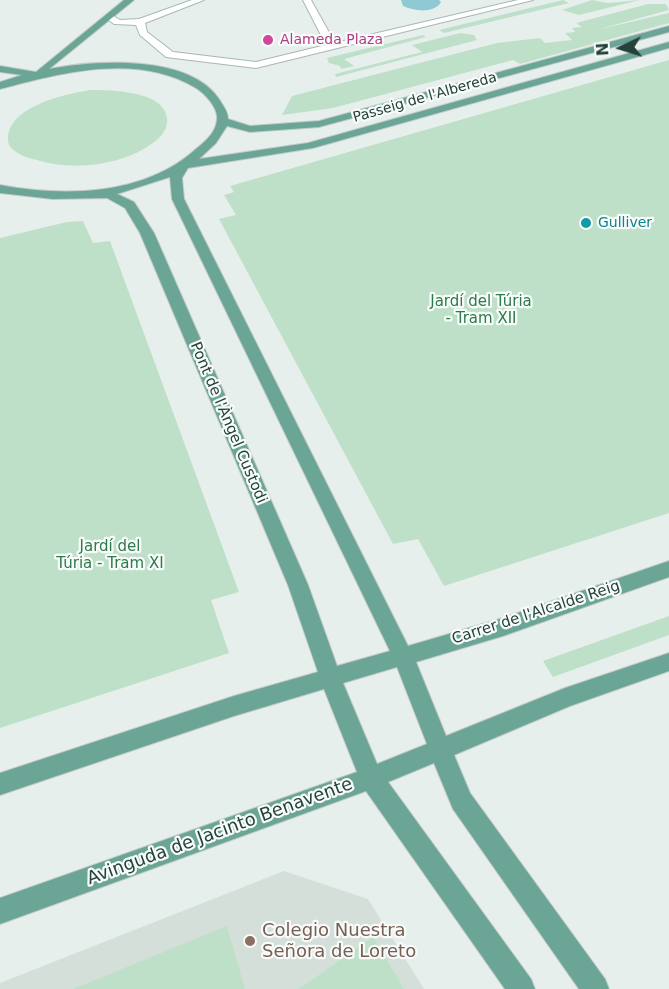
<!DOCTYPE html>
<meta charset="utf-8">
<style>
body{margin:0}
#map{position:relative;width:669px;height:989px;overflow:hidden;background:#e6efeb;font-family:"DejaVu Sans",sans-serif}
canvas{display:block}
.north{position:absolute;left:591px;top:18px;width:60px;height:60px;-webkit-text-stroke:4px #f7fbf9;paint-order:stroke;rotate:266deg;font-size:16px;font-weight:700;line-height:24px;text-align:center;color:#24423a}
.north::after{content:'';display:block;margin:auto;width:21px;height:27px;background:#24423a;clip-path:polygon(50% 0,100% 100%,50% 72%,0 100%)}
</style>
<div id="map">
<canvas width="669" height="989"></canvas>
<div class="north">N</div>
</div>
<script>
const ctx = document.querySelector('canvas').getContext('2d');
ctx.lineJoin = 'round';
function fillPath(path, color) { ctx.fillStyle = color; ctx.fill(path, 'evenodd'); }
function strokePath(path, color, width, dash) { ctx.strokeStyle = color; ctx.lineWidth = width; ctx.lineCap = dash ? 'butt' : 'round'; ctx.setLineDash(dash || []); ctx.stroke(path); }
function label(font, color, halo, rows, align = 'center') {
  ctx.font = font + ' "DejaVu Sans",sans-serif'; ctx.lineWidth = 4.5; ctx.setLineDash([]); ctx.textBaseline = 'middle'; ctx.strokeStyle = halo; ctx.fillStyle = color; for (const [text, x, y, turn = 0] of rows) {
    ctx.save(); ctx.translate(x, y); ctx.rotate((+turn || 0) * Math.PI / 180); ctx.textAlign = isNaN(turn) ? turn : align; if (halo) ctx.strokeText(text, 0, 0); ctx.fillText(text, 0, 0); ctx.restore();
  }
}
fillPath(new Path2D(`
 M284,871L368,899L424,989H0V983Z`), '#d4dfda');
fillPath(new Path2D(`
 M563,0L569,3L444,33L439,30Z
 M592,0L608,3L640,0L579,15L562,10Z
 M648,4H666L669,10L596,30L669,13V23L520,64L513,60L333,108L282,115L292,96L497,43L540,38L545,43L572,40L565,33L575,32L572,28L582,27L576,23Z
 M460,33L474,35L477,40L336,77L335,74L422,52L412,45Z
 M423,35L426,37L344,59L354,66L341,69L340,66L329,63L327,58Z
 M669,60V513L444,586L418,539L393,544L219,219L236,215L224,195L234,192L230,186Z
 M91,90C112,90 164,91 167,118C168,126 164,133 159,138C129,165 74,172 37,160C27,158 15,154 9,145C0,107 69,93 91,90Z
 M83,221L93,243L110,241L239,592L211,600L229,653L0,728V238L67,222Z
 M669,616V635L553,677L543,661Z
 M227,926L245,989H73Z
 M373,937L404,989H299Z`), '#bfe0c8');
fillPath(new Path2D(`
 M401,0H439L441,2C434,14 414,11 403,6Z`), '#8ec9d4');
const minor = new Path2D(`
 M192,0H204L145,23L147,32L173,52L256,62L326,45L303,0H311L335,43L518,0H533L256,68L166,57L140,35L136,25L114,24L105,17L110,14L120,20L139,19Z`);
const major = new Path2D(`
 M124,0H134L49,69C95,60 189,54 219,99C223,106 228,111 228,119L250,126L319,121L669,26V32L319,127L250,132L227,126L216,143L199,159L308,143L669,42V48L313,148L188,168L182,178L184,199L408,646L503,618L669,561V577L503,636L416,662L446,736L565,688L669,653V671L570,706L454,755L470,793L605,979L609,989H579L453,809L434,763L388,782L531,979L535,989H505L366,791L0,924V898L357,772L324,689L234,716L0,795V773L234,696L318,672L288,585L140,233L125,208L107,198L53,199L0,193V185C65,197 144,196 196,149C206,141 218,131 217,116C216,105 204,93 196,88C137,52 61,73 0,89V82L22,75L0,72V66L36,72ZM170,177L172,199L390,651L337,666L308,585L154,233L134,202L117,194ZM397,667L427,744L377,764L343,683Z`);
strokePath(minor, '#a8b8b2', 2);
strokePath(major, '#c2cac8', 2);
fillPath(minor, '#fff');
fillPath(major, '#6aa596');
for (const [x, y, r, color] of [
 [268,40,6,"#d1479c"],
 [586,223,6,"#0f9aa8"],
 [250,941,6,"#8d6e63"]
]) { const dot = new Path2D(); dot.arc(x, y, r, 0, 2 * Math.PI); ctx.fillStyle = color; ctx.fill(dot); strokePath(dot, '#f7fbf9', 2); }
label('14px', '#b23c85', '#f7fbf9', [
 ["Alameda Plaza",280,40]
], 'left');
label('14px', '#24423a', '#f7fbf9', [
 ["Passeig de l'Albereda",425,98,-16]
]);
label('14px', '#0d838f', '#f7fbf9', [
 ["Gulliver",598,223]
], 'left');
label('15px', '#2d7a4b', '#f7fbf9', [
 ["Jardí del Túria",481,302],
 ["- Tram XII",481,319],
 ["Jardí del",110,547],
 ["Túria - Tram XI",110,564]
]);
label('15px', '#24423a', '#f7fbf9', [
 ["Pont de l'Àngel Custodi",228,423,67],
 ["Carrer de l'Alcalde Reig",536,613,-18]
]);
label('18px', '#24423a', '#f7fbf9', [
 ["Avinguda de Jacinto Benavente",220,832,-20]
]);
label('18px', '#785e54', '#f7fbf9', [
 ["Colegio Nuestra",262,931],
 ["Señora de Loreto",262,952]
], 'left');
</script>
